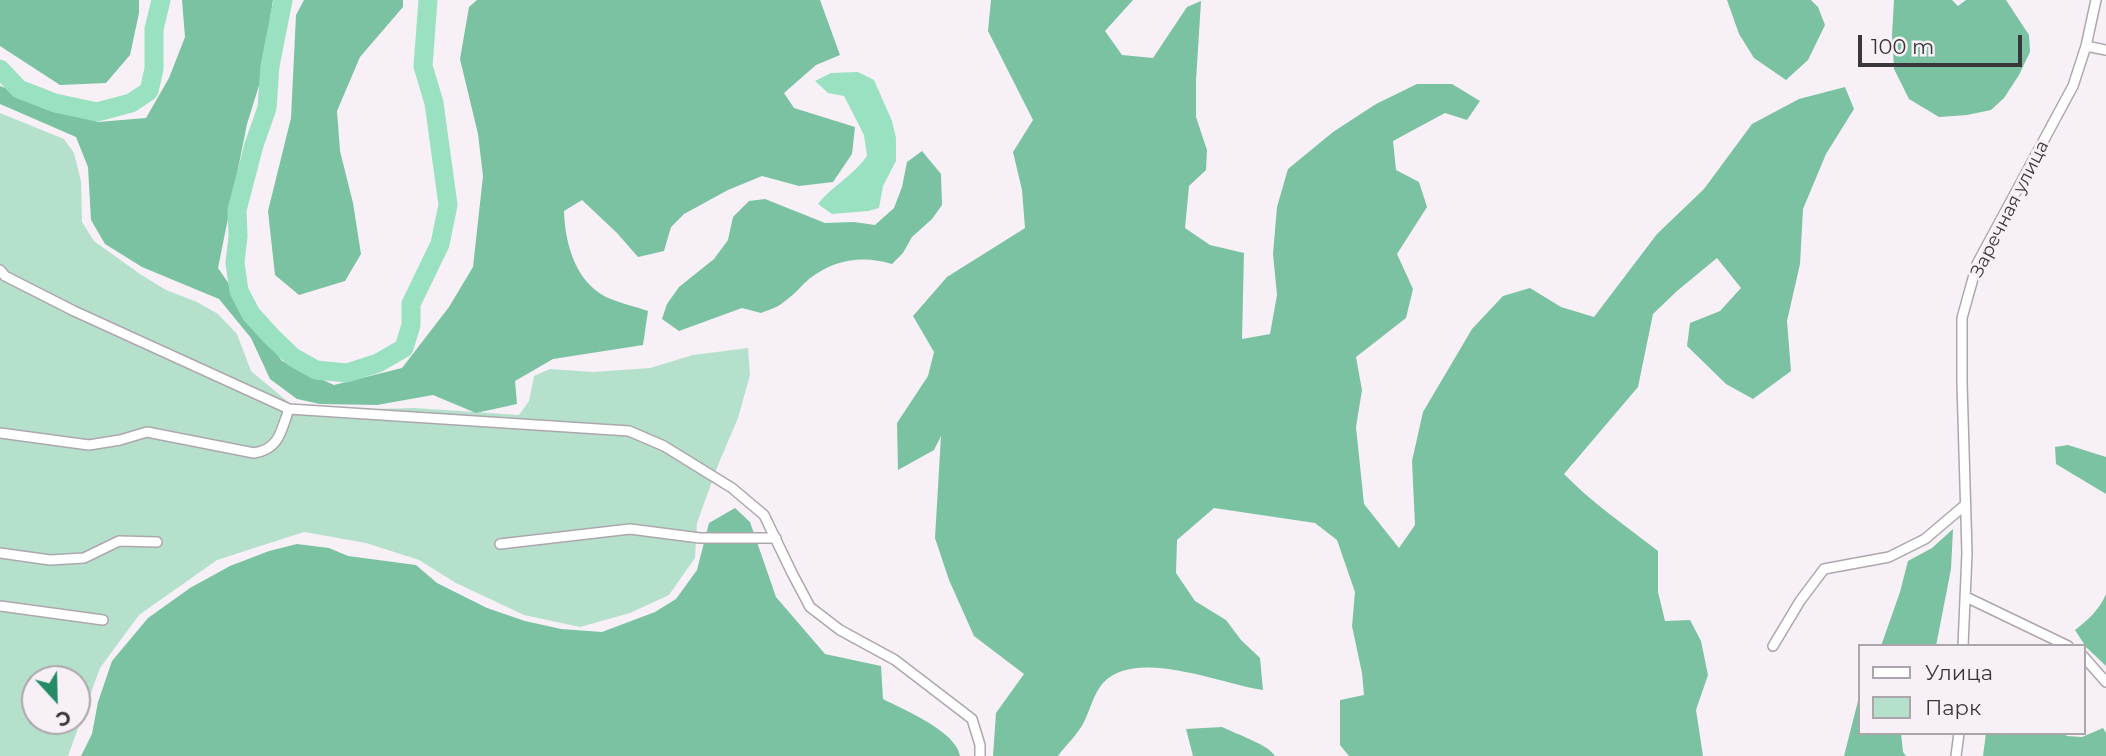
<!DOCTYPE html>
<meta charset="utf-8">
<style>
body{margin:0}
#map{position:relative;width:2106px;height:756px;overflow:hidden;background:#f7f0f6;font-family:Montserrat,sans-serif}
canvas{display:block}
.legend{position:absolute;left:1858px;top:644px;width:228px;height:91px;box-sizing:border-box;background:#f7f0f6;border:2px solid #aba6ab;margin:0;padding:9px 12px;list-style:none;font-size:21px;color:#3a373a}
.legend li{display:flex;align-items:center;gap:14px;height:35px}
.legend b{width:35px;border:2px solid #aba6ab}
.north{position:absolute;left:21px;top:665px;width:70px;height:70px;box-sizing:border-box;background:#f7f0f6;border:2px solid #aba6ab;border-radius:50%;rotate:158deg;font-size:19px;font-weight:700;line-height:28px;text-align:center;color:#3a373a}
.north::after{content:'';display:block;margin:auto;width:24px;height:32px;background:#258b67;clip-path:polygon(50% 0,100% 100%,50% 72%,0 100%)}
.scale{position:absolute;left:1858px;top:35px;width:164px;height:32px;box-sizing:border-box;border:4px solid #3a373a;border-top:0;padding-left:9px;font-size:21px;line-height:24px;white-space:nowrap;color:#3a373a;-webkit-text-stroke:5px #f7f0f6;paint-order:stroke}
</style>
<div id="map">
<canvas width="2106" height="756"></canvas>
<ul class="legend">
<li><b style="height:9px;background:#fff"></b>Улица</li>
<li><b style="height:19px;background:#b5e1cc"></b>Парк</li>
</ul>
<div class="north">С</div>
<div class="scale">100 m</div>
</div>
<script>
const ctx = document.querySelector('canvas').getContext('2d');
ctx.lineJoin = 'round';
function fillPath(path, color) { ctx.fillStyle = color; ctx.fill(path, 'evenodd'); }
function strokePath(path, color, width, dash) { ctx.strokeStyle = color; ctx.lineWidth = width; ctx.lineCap = dash ? 'butt' : 'round'; ctx.setLineDash(dash || []); ctx.stroke(path); }
function label(font, color, halo, rows, align = 'center') {
  ctx.font = font + ' Montserrat,sans-serif'; ctx.lineWidth = 6; ctx.setLineDash([]); ctx.textBaseline = 'middle'; ctx.strokeStyle = halo; ctx.fillStyle = color; for (const [text, x, y, turn = 0] of rows) {
    ctx.save(); ctx.translate(x, y); ctx.rotate((+turn || 0) * Math.PI / 180); ctx.textAlign = isNaN(turn) ? turn : align; if (halo) ctx.strokeText(text, 0, 0); ctx.fillText(text, 0, 0); ctx.restore();
  }
}
fillPath(new Path2D(`
 M0,113L64,139L74,153L81,181L82,222L94,241L140,274L166,290L197,302L218,314L237,334L251,371L299,411L414,408L519,415L529,401L534,376L550,369L593,372L650,368L693,355L748,348L750,375L738,418L718,465L697,523L695,558L669,595L630,613L580,627L524,615L456,583L419,560L366,543L304,532L217,560L139,615L100,668L68,756H0ZM35,679H77V721H35Z`), '#b5e1cc');
fillPath(new Path2D(`
 M0,0H139V13L130,55L106,83L60,85L0,46Z
 M182,0H273L261,79L247,124L218,268L282,361L334,385L402,368L449,307L473,267L483,176L478,134L460,59L469,7L477,0H820L840,55L816,65L784,93L794,108L855,127L852,154L833,182L799,186L762,176L728,190L684,214L671,227L664,251L638,257L617,233L582,200L564,211C565,243 575,281 606,297C619,303 634,306 648,311L643,345L553,359L515,381L517,404L476,413L433,395L377,405L320,404L297,399L270,379L251,338L219,299L142,267L105,244L91,220L88,167L76,137L0,104V86L98,122L146,118L169,78L185,37Z
 M304,0H403V7L360,57L337,111L340,151L353,203L361,254L345,281L299,295L275,275L268,211L291,118L296,15Z
 M991,0H1133L1105,31L1122,55L1153,58L1187,7L1201,1L1196,81V117L1207,150L1206,170L1189,186L1185,228L1210,245L1244,253L1242,339L1270,334L1277,295L1273,254L1277,207L1288,169L1333,132L1376,104L1417,84H1452L1480,101L1467,120L1445,113L1393,141L1396,170L1419,182L1427,207L1397,254L1413,289L1406,318L1356,357L1362,390L1356,427L1364,504L1399,548L1415,525L1412,461L1423,412L1472,329L1503,296L1530,288L1561,307L1594,317L1657,234L1704,189L1752,124L1799,99L1845,87L1854,109L1826,154L1803,209L1800,264L1787,321L1791,371L1753,399L1726,384L1687,346L1690,323L1720,311L1741,288L1717,258L1677,291L1653,314L1638,387L1564,474C1592,503 1626,526 1658,551V592L1665,621L1690,620L1701,641L1708,675L1696,710L1703,756H1349L1340,745V700L1364,695L1362,673L1352,626L1355,592L1337,540L1315,523L1214,508L1177,540L1176,573L1195,601L1226,620L1241,640L1260,658L1263,690C1221,684 1136,647 1103,683C1094,693 1090,710 1084,722C1078,734 1066,745 1058,756H993L996,713L1024,674L974,636L949,580L935,538L941,436L934,450L898,470L897,423L928,376L934,352L913,316L947,277L1025,228L1022,190L1013,152L1033,120L988,31Z
 M1727,0H1811L1818,7L1825,25L1808,60L1786,80L1754,58L1739,34Z
 M1894,0H1952L1958,6L1966,0H2006L2029,35L2030,52L2019,75L2004,98L1991,110L1967,115L1939,117L1909,99L1894,69L1892,35Z
 M922,151L941,174L942,205L932,219L912,237L903,253L892,264C863,255 834,259 809,279C801,286 794,295 785,301C779,307 768,310 761,313L742,308L679,331L662,319L667,304L679,287L714,259L728,240L733,217L749,201L765,199L825,223L854,222L875,225L894,208L902,187L907,162Z
 M2068,445L2106,457V494L2056,464L2055,447Z
 M735,508L750,522L776,597L825,654L881,666L883,699C904,710 956,731 960,756H81L92,734L98,702L112,661L148,618L190,588L230,566L269,551L297,544L329,548L348,556L416,565L437,583L487,608L525,621L561,629L602,632L655,612L676,599L697,570L709,523Z
 M1953,529L1951,569L1936,646H1881L1900,592L1908,561L1932,548Z
 M2106,594V666L2086,647L2075,630C2088,620 2100,609 2106,594Z
 M1859,697V733H1901L1903,752L1906,756H1844Z
 M1222,727C1236,734 1269,745 1275,756H1193L1186,729Z
 M2103,728L2106,733V756H1983L1986,733H2064L2067,736L2082,737Z`), '#7bc2a2');
fillPath(new Path2D(`
 M858,72L874,80L892,121L896,138V161L883,186L879,208L868,211L832,214L818,204C832,186 854,175 867,156L864,135L844,96L828,93L815,81L831,73Z`), '#99e1c1');
strokePath(new Path2D(`
 M283,0L270,66L267,108L254,145L237,210L238,236L235,263L239,291L251,314L271,336L293,357L316,370L347,373L378,363L404,348L411,325V304L440,244L448,205L434,103L423,66L428,0
 M0,69L19,89L55,103L97,112L131,103L149,91L154,69V29L161,0`), '#99e1c1', 19);
const minor = new Path2D(`
 M2086,46L2106,50
 M0,270L5,276L74,311L289,409L629,431L664,446L732,488L764,515L792,573L810,607L840,630L895,660L972,719L980,745V756
 M0,433L89,445L120,440L147,432L254,453C280,449 281,430 289,409
 M500,544L630,529L700,538H776
 M0,553L50,560L84,558L119,541L157,542
 M1966,597L2068,646
 M0,606L103,620
 M1773,646L1800,601L1824,569L1889,557L1925,539L1965,505
 M1963,646L1967,553L1962,383V318L1977,264L2073,86L2086,46L2096,0
 M2083,656L2106,682
 M1956,756L1959,733`);
strokePath(minor, '#ada7ad', 12);
strokePath(minor, '#fff', 9);
label('18px', '#3a373a', '#f7f0f6', [
 ["Заречная улица",2010,209,-63]
]);
</script>
